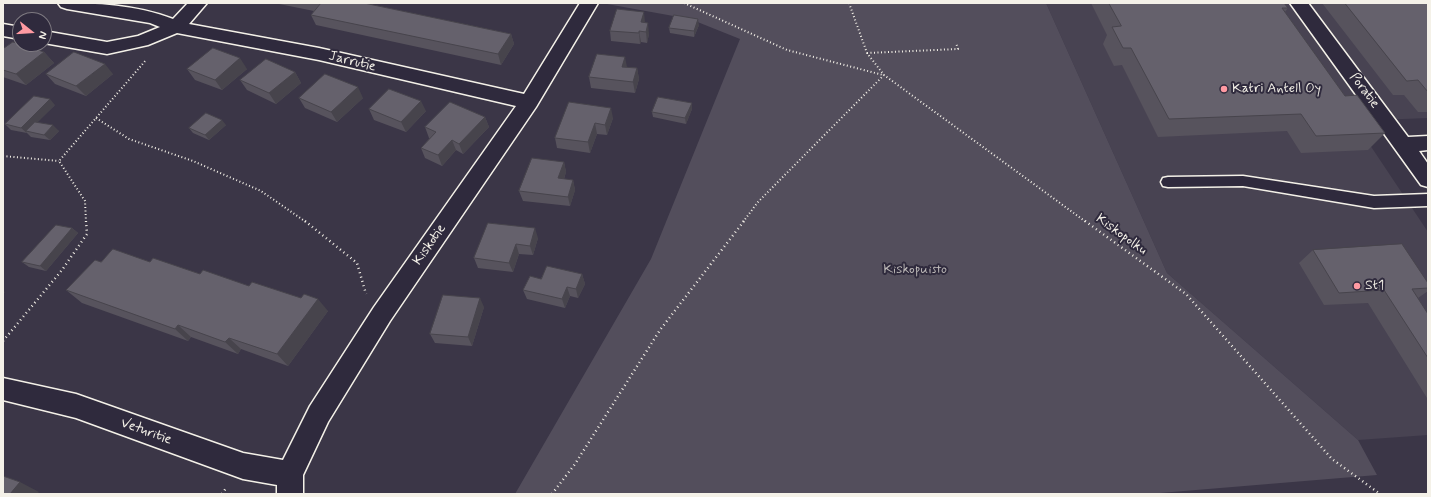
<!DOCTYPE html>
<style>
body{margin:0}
#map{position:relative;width:1431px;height:497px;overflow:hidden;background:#3b3647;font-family:Mynerve,sans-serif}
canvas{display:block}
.frame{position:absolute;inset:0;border:4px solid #f4f1e8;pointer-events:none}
.north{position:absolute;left:12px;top:12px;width:40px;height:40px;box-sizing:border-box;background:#2f2a3d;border:1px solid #7e7a81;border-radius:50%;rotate:107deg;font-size:11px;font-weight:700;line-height:16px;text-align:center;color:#f4f1e8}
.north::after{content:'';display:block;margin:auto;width:14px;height:18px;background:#ff9aa2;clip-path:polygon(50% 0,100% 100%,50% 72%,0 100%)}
</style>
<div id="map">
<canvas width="1431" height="497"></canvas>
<div class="frame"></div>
<div class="north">N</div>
</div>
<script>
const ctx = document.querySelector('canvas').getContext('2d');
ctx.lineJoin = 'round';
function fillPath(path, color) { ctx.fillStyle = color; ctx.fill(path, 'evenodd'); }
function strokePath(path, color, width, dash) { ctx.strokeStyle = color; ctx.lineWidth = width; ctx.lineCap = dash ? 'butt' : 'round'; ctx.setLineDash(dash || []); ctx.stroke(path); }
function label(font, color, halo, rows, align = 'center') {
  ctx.font = font + ' Mynerve,sans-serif'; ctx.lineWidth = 4; ctx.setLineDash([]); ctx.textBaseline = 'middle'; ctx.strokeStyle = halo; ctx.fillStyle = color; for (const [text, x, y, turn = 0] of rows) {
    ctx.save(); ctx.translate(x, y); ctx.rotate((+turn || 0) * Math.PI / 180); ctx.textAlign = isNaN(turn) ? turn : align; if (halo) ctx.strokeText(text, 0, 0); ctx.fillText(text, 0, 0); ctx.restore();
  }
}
fillPath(new Path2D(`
 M1046,3H1428V118L1354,121L1428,232V435L1358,440L1167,273Z`), '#484352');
fillPath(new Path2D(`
 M608,3H1046L1167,273L1358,440L1377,475L1148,494H515L651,259L740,39L690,19L607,4Z`), '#534e5c');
const service = new Path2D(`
 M1243,176L1374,196L1428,194V206L1374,208L1243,186L1168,187L1163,186L1161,182L1163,178L1168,177Z`);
const minor = new Path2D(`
 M58,3C97,3 137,5 173,19L188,3H207L189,24L319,48L524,94L580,3H598L536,107L390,321L328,422L303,475V494H277V485L243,479L76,418L3,400V378L76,394L243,453L283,460L310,406L374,307L516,106L319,60L177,33L148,45L107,54L44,43V31L107,42L138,36L160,27L150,23L67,9L61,7Z
 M1290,3H1308L1408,137L1428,136V150L1419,151L1428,164V187L1421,185Z
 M3,24L20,27V39L3,36Z`);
strokePath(service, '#f4f1e8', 3);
strokePath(minor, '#f4f1e8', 3);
strokePath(new Path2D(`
 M684,3L787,50L883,75
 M849,3L867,53L884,75L1086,222
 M867,53L958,49L956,43
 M96,118L129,139L193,161L261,191L306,222
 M3,156L59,161
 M86,222L85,201L59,161L146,60
 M743,222L758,202L884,75`), '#f4f1e8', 2, [1, 2.5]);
strokePath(new Path2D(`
 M305,221L357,263L366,294
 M1085,221L1186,294L1332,459L1380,494
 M3,341L62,270L87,234L86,221
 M222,494L226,488
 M552,494L575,464L660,330L744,221`), '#f4f1e8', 2.5, [1, 3.5]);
fillPath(service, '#2f2a3d');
fillPath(minor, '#2f2a3d');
fillPath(new Path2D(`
 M274,3H364L511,34L514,44L501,65L316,25L311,15L314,11Z
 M1091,3H1284L1288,8L1285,12L1345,96L1385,133L1368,150L1301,153L1287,131L1158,137L1122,65L1114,66L1103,44L1107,35Z
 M1322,3H1428V112H1418L1404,95H1393Z
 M645,23L649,34L647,43L641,42L640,44L611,41L610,31Z
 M699,25L694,37L670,33L669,28Z
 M3,49L44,52L54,63L26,85L3,77Z
 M627,67L637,68L639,79L635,93L591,88L589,77Z
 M187,69H247L222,90L195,80Z
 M295,72L301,83L276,104L247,90L240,80Z
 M46,74H113L86,96L55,84Z
 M299,98H363L337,122L305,108Z
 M569,102L613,118L607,135L597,134L590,153L557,148L555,138Z
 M55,105L37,122L59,131L50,140L31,137L27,133L11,130L5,124Z
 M369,109L426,111L406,132L374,120Z
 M692,109L686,124L653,117L652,112Z
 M485,117L489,127L463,154L456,150L442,166L425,158L421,148L430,138H429L425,127Z
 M226,125L209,140L193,133L189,128Z
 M564,162L566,172L564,179L573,180L575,190L570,206L523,201L519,191Z
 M488,223L538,238L533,255L519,254L513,272L478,268L474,258Z
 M72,228L78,233L46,271L29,267L22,262Z
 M1313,250L1428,283V291L1418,298L1428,314V398H1427L1368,303L1324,305L1299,263Z
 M101,262L200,274L328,311L288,366L241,349L238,354L191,337L188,341L82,303L66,290Z
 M582,274L585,284L578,298L570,296L565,308L527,299L523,290L541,279Z
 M484,307L472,346L435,343L430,334Z`), '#57535d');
fillPath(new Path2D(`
 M644,12L645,22H641Z
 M698,19L699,25L694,37V31Z
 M648,23L649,34L647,43L646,32Z
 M639,31L641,42L640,44L639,33Z
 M511,34L514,44L501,65L498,54Z
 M44,52L54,63L26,85L16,74Z
 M625,57L627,67H622Z
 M240,58L247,69L222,90L215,80Z
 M105,64L113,74L86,96L76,86Z
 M637,68L639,79L635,93L633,82Z
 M295,72L301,83L276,104L269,93Z
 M358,87L363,98L337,122L331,112Z
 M50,99L55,105L28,132L26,131L27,133L21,128Z
 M421,101L426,111L406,132L401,122Z
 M692,103V109L686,124L685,118Z
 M611,108L613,118L607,135L605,125Z
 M485,117L489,127L463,154L459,144Z
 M222,120L226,125L209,140L205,135Z
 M595,123L597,134L590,153L588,142Z
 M53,125L59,131L50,140L44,135Z
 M452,140L456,150L442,166L438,155Z
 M564,162L566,172L561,188L558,178Z
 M573,180L575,190L570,206L568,197Z
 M72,228L78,233L46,271L40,266Z
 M535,228L538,238L533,255L530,246Z
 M516,244L519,254L513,272L509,263Z
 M582,274L585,284L578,298L576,289Z
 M567,287L570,296L565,308L562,299Z
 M3,291L5,292L3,295Z
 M480,298L484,307L472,346L468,337Z
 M318,299L328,311L288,366L277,354Z
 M178,325L191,337L188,341L175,329Z
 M229,338L241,349L238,354L225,342Z
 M20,482L39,492L37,494H10Z`), '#47444c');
const building = new Path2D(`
 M320,3H364L511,34L498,54L311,15L321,3Z
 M1109,3H1284L1288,8H1282L1345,96L1357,95L1385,133L1316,136L1301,114L1169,119L1131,48H1123L1112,27L1121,26Z
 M1345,3H1428V92L1418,80L1407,81Z
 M617,9L644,12L641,22L648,23L646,32L639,31V33L610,31Z
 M674,15L698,19L694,31L669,28Z
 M13,42L20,44L44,52L16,74L3,70V49Z
 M213,48L240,58L215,80L187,69Z
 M74,52L105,64L76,86L46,74Z
 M597,54L625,57L622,67L637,68L633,82L589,77Z
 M266,59L295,72L269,93L240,80Z
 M325,74L358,87L331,112L299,98Z
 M389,89L421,101L401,122L369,109Z
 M34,96L50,99L21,128L5,124Z
 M658,97L692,103L685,118L652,112Z
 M450,102L485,117L459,144L452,140L438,155L421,148L436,132L425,127Z
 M569,102L611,108L605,125L595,123L588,142L555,138Z
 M206,113L222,120L205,135L189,128Z
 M35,122L53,125L44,135L26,131Z
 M532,158L564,162L558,178L573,180L568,197L519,191Z
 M488,223L535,228L530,246L516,244L509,263L474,258Z
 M56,225L72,228L40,266L22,262Z
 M1402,244L1428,283V288L1412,289L1428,314V358L1384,290L1339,293L1313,250Z
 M113,249L150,262L153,258L200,274L203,270L249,286L252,282L301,298L304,294L318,299L277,354L229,338L225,342L178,325L175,329L66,290L95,260L101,262Z
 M547,266L582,274L576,289L567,287L562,299L523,290L530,276L541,279Z
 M443,295L480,298L468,337L430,334Z
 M3,476L20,482L10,494H3Z`);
fillPath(building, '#65616c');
strokePath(building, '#47444c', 1);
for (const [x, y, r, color] of [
 [1224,89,4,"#ff9aa2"],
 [1357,286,4,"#ff9aa2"]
]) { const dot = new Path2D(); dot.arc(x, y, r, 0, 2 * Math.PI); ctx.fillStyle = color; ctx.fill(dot); strokePath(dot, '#2f2a3d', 1.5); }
label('14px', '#f4f1e8', '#2f2a3d', [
 ["Jarrutie",352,62,14],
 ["Poratie",1364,91,53],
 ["Kiskopolku",1121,235,36],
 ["Kiskotie",430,245,-55],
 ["Veturitie",146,432,20]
]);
label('14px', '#f4f1e8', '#2f2a3d', [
 ["Katri Antell Oy",1232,89],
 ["St1",1365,286]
], 'left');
label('14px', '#bcb8b7', '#2f2a3d', [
 ["Kiskopuisto",915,270]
]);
</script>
